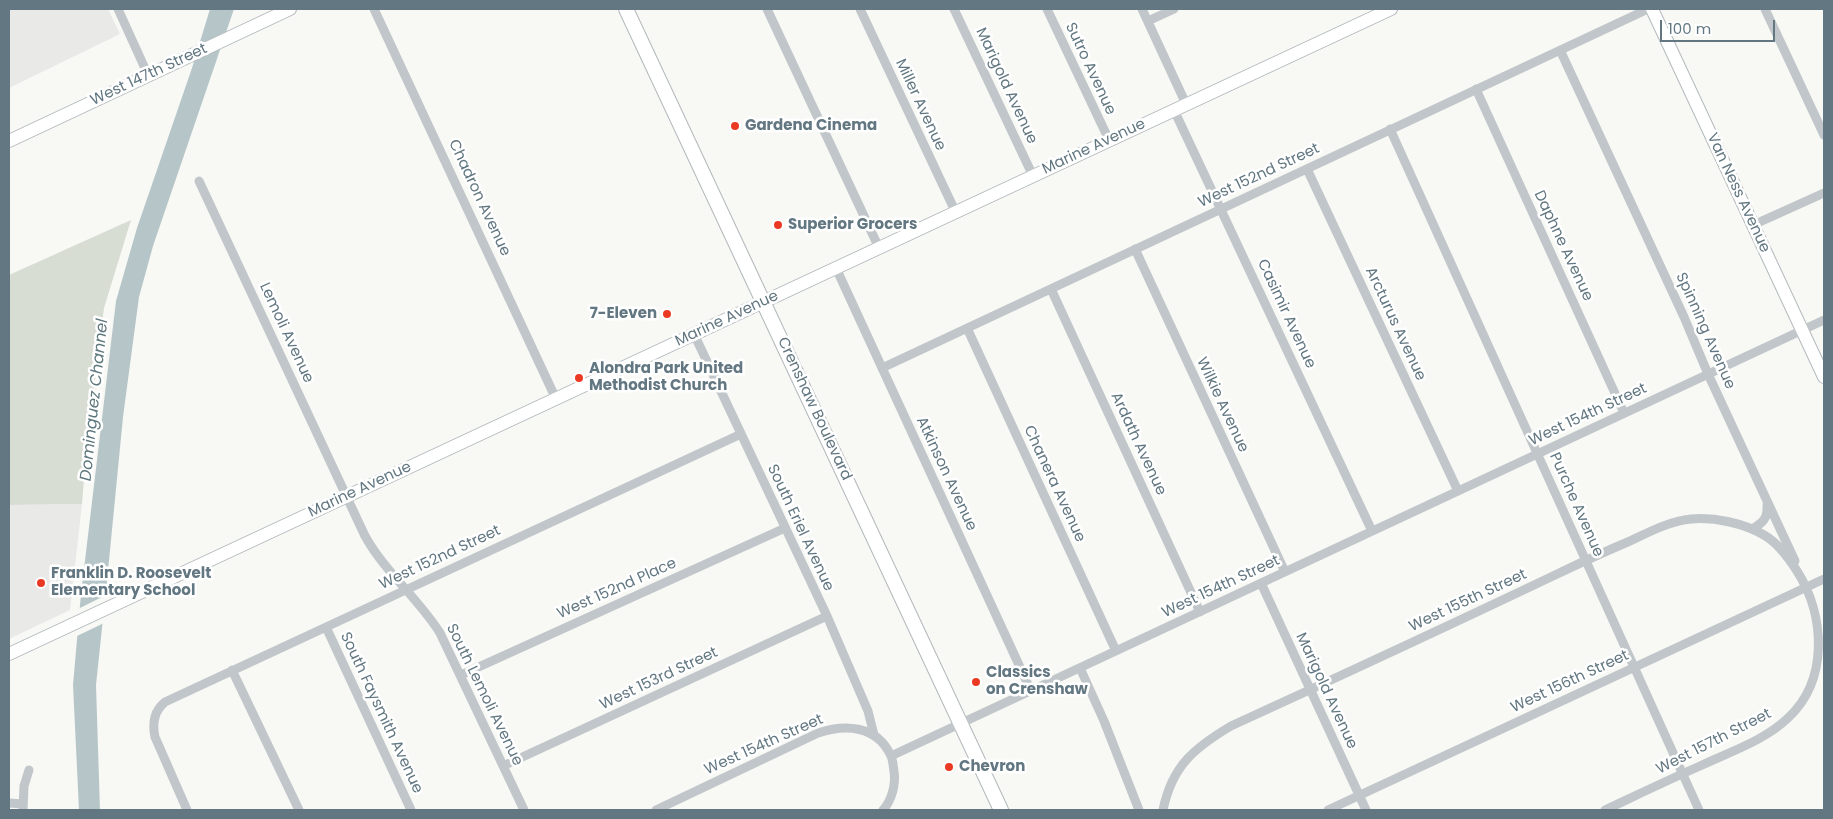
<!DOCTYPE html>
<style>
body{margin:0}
#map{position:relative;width:1833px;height:819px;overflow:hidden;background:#f8f8f5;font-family:Poppins,sans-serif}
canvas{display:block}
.frame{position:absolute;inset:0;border:10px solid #627781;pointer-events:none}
.scale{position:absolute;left:1660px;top:20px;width:115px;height:22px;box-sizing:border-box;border:2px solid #627781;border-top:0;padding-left:6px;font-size:15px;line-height:18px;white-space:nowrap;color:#627781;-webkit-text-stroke:4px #fff;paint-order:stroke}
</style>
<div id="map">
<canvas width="1833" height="819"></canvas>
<div class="frame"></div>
<div class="scale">100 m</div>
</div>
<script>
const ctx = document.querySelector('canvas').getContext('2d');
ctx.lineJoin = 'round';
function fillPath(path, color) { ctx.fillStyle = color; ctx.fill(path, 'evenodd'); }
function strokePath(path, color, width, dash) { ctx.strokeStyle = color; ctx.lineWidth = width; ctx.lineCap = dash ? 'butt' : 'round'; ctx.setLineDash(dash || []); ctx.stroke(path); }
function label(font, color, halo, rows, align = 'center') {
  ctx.font = font + ' Poppins,sans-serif'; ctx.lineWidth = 5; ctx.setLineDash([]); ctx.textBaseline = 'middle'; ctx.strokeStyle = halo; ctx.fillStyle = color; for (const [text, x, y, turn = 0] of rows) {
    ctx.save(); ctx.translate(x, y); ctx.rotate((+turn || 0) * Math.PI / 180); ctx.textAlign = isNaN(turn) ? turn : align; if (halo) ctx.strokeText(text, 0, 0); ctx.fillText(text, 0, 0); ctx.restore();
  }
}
fillPath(new Path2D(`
 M9,9H108L120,34L9,88Z
 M82,504L70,610L9,639V505Z`), '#e9e9e8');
fillPath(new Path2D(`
 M131,220L104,308L87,442L82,504L9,505V275Z`), '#d8ddd4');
fillPath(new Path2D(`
 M210,9H234L153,246L139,297L123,417L107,581L96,685L100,810H79L73,685L81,594L116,301L137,228L192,68Z`), '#b6c6c8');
fillPath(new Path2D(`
 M108,594L104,623L75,637L78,609Z`), '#f8f8f5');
const secondary = new Path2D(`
 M1652,9L1824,377
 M9,141L290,9
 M9,654L1391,9`);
const primary = new Path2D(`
 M626,9L1001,810`);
strokePath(secondary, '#b3babe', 14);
strokePath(primary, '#b2b8bc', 16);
strokePath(new Path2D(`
 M118,9L148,75
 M374,9L556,399
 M767,9L879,248
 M860,9L956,213
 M954,9L1033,176
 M1047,9L1109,140
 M1142,9L1186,104
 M1765,9L1824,135
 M1148,21L1174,9
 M1560,50L1684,317L1708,374L1795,561
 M1476,89L1624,413
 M1174,110L1372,531
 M1390,129L1699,810
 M1307,169L1458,491
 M199,181L365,536C385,572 418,598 440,633L524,810
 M1753,225L1824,193
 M1135,249L1285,572
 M836,268L1031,691
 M1051,289L1200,612
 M967,328L1116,651
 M694,334L827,616L868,711L874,735
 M882,368L1648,9
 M1752,529C1763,523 1768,518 1767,505
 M1261,583L1366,810
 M326,627L411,810
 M1080,668L1104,721L1139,810
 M232,670L299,810
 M461,675L785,528
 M891,756L1824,320
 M503,766L827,616
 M9,803L23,804
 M23,810L24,786L29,770
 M187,810L155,737C152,723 154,711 165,702L741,434
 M656,810L818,733C845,724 877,725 891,756C893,760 893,766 894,771C896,784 892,800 883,810
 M1163,810C1172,766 1194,748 1231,726C1338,677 1446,627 1553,576C1578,564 1604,552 1630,541C1649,532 1670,521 1691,519C1715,517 1743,523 1764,535C1778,543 1788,557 1797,571C1825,615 1829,680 1788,718C1764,741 1729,752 1700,766C1668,780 1637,795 1605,810
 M1328,810L1824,579`), '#c0c6c9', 9);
strokePath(secondary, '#fff', 12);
strokePath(primary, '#fff', 14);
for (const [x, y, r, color] of [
 [735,126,5,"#ea3a23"],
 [778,225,5,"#ea3a23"],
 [667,314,5,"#ea3a23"],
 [579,378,5,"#ea3a23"],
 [41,583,5,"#ea3a23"],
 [976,682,5,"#ea3a23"],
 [949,767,5,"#ea3a23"]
]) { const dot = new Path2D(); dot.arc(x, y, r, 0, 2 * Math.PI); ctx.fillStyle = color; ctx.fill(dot); strokePath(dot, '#fff', 2); }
label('15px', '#627781', '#fff', [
 ["Sutro Avenue",1090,69,65],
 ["West 147th Street",149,75,-25],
 ["Marigold Avenue",1006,86,65],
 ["Miller Avenue",920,105,65],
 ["Marine Avenue",1094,147,-25],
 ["West 152nd Street",1259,176,-25],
 ["Van Ness Avenue",1738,193,65],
 ["Chadron Avenue",479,198,65],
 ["Daphne Avenue",1563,246,65],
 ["Casimir Avenue",1286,314,65],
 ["Marine Avenue",727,319,-25],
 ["Arcturus Avenue",1395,324,65],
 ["Spinning Avenue",1705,331,66],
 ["Lemoli Avenue",286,333,65],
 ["Wilkie Avenue",1222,405,65],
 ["Crenshaw Boulevard",814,409,65],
 ["West 154th Street",1588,415,-25],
 ["Ardath Avenue",1138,444,65],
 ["Atkinson Avenue",946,474,65],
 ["Chanera Avenue",1054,484,65],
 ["Marine Avenue",360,490,-25],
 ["Purche Avenue",1576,505,66],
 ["South Eriel Avenue",800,528,65],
 ["West 152nd Street",440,558,-25],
 ["West 154th Street",1221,587,-25],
 ["West 152nd Place",617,589,-24],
 ["West 155th Street",1468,601,-25],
 ["West 153rd Street",659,679,-25],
 ["West 156th Street",1570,682,-25],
 ["Marigold Avenue",1326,691,65],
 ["South Lemoli Avenue",484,695,64],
 ["South Faysmith Avenue",381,713,65],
 ["West 157th Street",1714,742,-27],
 ["West 154th Street",764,745,-24]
]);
label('bold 15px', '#627781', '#fff', [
 ["Gardena Cinema",745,126],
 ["Superior Grocers",788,225],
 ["7-Eleven",657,314,"right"],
 ["Alondra Park United",589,369],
 ["Methodist Church",589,386],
 ["Franklin D. Roosevelt",51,574],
 ["Elementary School",51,591],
 ["Classics",986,673],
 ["on Crenshaw",986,690],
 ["Chevron",959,767]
], 'left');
label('italic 16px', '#5d777c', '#fff', [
 ["Dominguez Channel",95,400,-84]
]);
</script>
